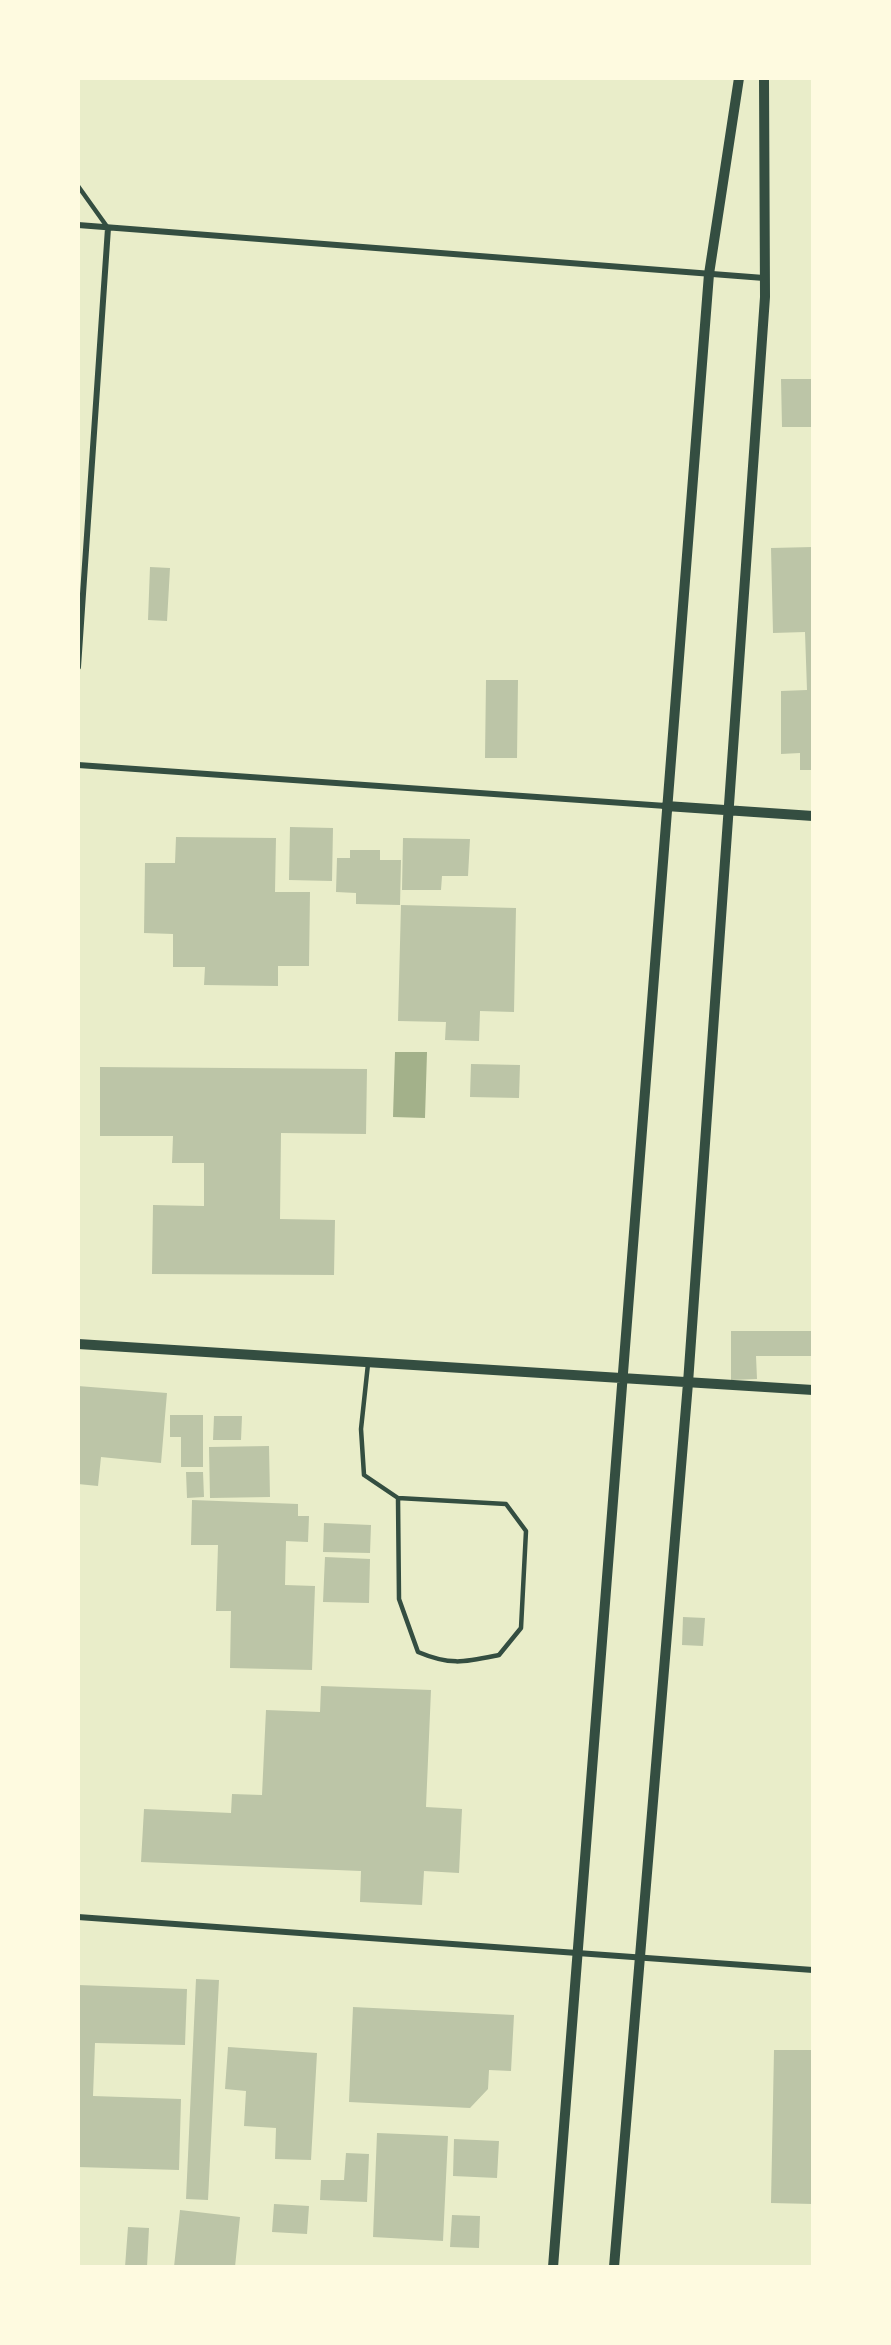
<!DOCTYPE html>
<style>
body{margin:0}
#map{position:relative;width:891px;height:2345px;overflow:hidden;background:#e9edc9;font-family:"PT Sans",sans-serif}
canvas{display:block}
.frame{position:absolute;inset:0;border:80px solid #fefae0;pointer-events:none}
</style>
<div id="map">
<canvas width="891" height="2345"></canvas>
<div class="frame"></div>
</div>
<script>
const ctx = document.querySelector('canvas').getContext('2d');
ctx.lineJoin = 'round';
function fillPath(path, color) { ctx.fillStyle = color; ctx.fill(path, 'evenodd'); }
function strokePath(path, color, width, dash) { ctx.strokeStyle = color; ctx.lineWidth = width; ctx.lineCap = dash ? 'butt' : 'round'; ctx.setLineDash(dash || []); ctx.stroke(path); }
fillPath(new Path2D(`
 M395,1052H427L425,1118L393,1117Z`), '#a3b18a');
fillPath(new Path2D(`
 M781,379H813V427H782Z
 M813,547V770H800V753L781,754V691L807,690L805,632L773,633L771,548Z
 M150,567L170,568L167,621L148,620Z
 M486,680H518L517,758H485Z
 M290,827L333,828L332,881L289,880Z
 M176,837L276,838L275,892H310L309,966H278V986L204,985L205,967H173V934L144,933L145,863H175Z
 M403,838L470,839L468,876H442L441,890H402Z
 M350,850H380V860H401L400,905L356,904V893L336,892L337,858H350Z
 M401,905L516,908L514,1012L480,1011L479,1041L445,1040L446,1022L398,1021Z
 M471,1064L520,1065L519,1098L470,1097Z
 M100,1067L367,1069L366,1134L281,1133L280,1219L335,1220L334,1275L152,1274L153,1205L204,1206V1163H172L173,1136H100Z
 M731,1331H813V1356H756L757,1379L731,1380Z
 M78,1386L167,1393L161,1463L101,1457L98,1486L78,1484Z
 M170,1415H203V1467H181V1437H170Z
 M214,1416H242L241,1440H213Z
 M269,1446L270,1497L210,1498L209,1447Z
 M186,1472H203L204,1497L187,1498Z
 M192,1500L298,1504V1516H309L308,1542L286,1541L285,1585L315,1586L312,1670L230,1668L231,1611H216L218,1545H191Z
 M324,1523L371,1525L370,1553L323,1552Z
 M325,1557L370,1559L369,1603L323,1602Z
 M683,1617L705,1618L703,1646L682,1645Z
 M321,1686L431,1690L426,1807L462,1809L459,1873L424,1871L422,1905L360,1902L361,1871L141,1862L144,1809L231,1813L232,1794L262,1795L266,1710L320,1712Z
 M196,1979L219,1980L208,2200L186,2199Z
 M78,1985L187,1989L185,2045L95,2043L93,2096L181,2099L179,2170L78,2167Z
 M353,2007L514,2015L511,2071L489,2070L488,2089L470,2108L349,2102Z
 M228,2047L317,2053L311,2160L275,2159L276,2128L244,2126L246,2091L225,2089Z
 M774,2050H813V2204L771,2203Z
 M377,2133L448,2136L443,2241L373,2237Z
 M454,2139L499,2141L497,2178L453,2176Z
 M346,2153L369,2154L367,2202L320,2200L321,2180H344Z
 M274,2204L309,2206L307,2234L272,2232Z
 M180,2210L240,2217L235,2267H174Z
 M452,2215L480,2216L479,2248L450,2247Z
 M128,2227L149,2228L147,2267H125Z`), '#bcc5a7');
strokePath(new Path2D(`
 M78,186L108,228
 M368,1364L361,1429L364,1475L398,1498L506,1504L526,1531L521,1628L499,1655C465,1662 451,1666 418,1652L399,1599L398,1498`), '#344e41', 4.5);
strokePath(new Path2D(`
 M78,225L764,278
 M78,667L108,228
 M78,765L666,806
 M78,1917L813,1970`), '#344e41', 6);
strokePath(new Path2D(`
 M666,806L813,816
 M78,1344L813,1390
 M553,2267L709,274L739,78
 M614,2267L688,1383L765,297L764,78`), '#344e41', 10);
</script>
